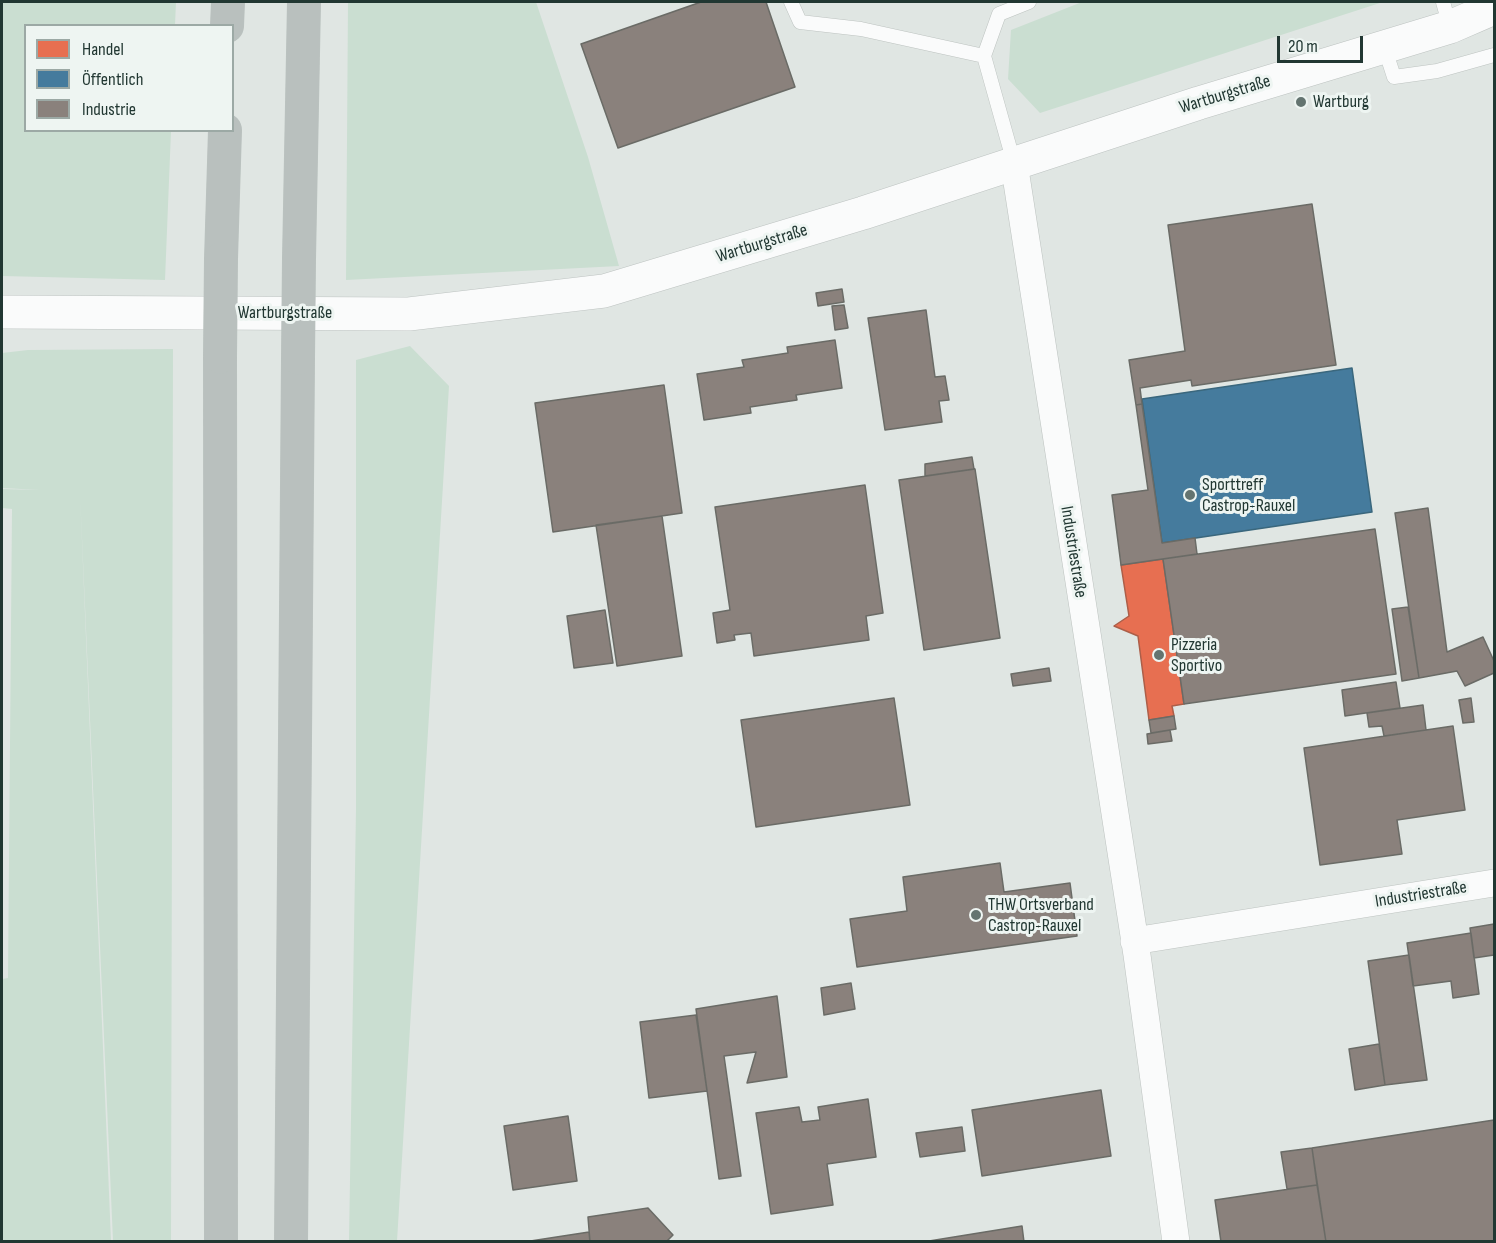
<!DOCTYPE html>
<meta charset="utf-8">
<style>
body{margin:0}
#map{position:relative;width:1496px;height:1243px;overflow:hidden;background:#e0e6e3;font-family:"Sofia Sans Condensed",sans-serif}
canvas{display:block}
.frame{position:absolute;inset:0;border:3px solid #213732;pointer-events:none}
.legend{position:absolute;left:24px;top:24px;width:210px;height:108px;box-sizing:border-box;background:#eef5f2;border:2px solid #9ca9a5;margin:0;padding:8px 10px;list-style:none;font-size:18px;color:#213732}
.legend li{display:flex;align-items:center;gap:12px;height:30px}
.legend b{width:30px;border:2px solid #9ca9a5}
.scale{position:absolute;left:1277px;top:36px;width:86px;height:27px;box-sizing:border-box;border:3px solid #213732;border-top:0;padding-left:8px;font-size:18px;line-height:21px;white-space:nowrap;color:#213732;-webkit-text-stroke:4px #eef5f2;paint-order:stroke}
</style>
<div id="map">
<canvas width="1496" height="1243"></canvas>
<div class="frame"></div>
<ul class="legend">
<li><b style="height:16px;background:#e76f51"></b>Handel</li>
<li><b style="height:16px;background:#457b9d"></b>Öffentlich</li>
<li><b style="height:16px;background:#8a817c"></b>Industrie</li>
</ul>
<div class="scale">20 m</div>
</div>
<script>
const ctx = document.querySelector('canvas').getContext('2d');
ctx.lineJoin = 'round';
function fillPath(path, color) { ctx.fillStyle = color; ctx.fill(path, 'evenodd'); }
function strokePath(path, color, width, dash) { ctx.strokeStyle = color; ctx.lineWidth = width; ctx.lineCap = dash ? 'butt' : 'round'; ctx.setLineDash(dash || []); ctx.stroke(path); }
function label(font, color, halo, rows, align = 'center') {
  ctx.font = font + ' "Sofia Sans Condensed",sans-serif'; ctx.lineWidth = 6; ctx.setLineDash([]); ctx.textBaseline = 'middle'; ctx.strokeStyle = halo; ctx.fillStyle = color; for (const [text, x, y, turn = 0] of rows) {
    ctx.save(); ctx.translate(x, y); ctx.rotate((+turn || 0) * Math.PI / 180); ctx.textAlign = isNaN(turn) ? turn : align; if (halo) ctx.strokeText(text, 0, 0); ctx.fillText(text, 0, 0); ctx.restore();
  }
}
fillPath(new Path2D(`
 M2,2H176L175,25L26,26V130L171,131L165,280L2,276Z
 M348,2H536L588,157L619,266L346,280Z
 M1082,2H1383L1040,113L1008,79L1011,30Z
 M410,346L449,386L397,1241H349L356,809V360Z
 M173,349L171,1241H113L80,493L111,1241H2V979L8,978L12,509L2,508V489L40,490L2,488V353L28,350Z`), '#caded1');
const shops = new Path2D(`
 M1163,559L1184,704L1172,706L1174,716L1149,720L1138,636L1114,626L1129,616L1121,565Z`);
fillPath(shops, '#e76f51');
strokePath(shops, '#ac5e48', 1.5);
const public = new Path2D(`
 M1352,368L1372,512L1162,543L1142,399Z`);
fillPath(public, '#457b9d');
strokePath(public, '#3a677d', 1.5);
const industry = new Path2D(`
 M701,2H766L795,87L618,148L581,44Z
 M1312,204L1336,365L1192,386L1191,380L1140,388L1142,404L1136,405L1129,360L1185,351L1168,225Z
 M842,289L844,302L818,306L816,293Z
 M844,305L848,328L835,330L832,306Z
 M926,310L935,377L945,376L949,400L939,401L942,422L885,430L868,318Z
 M835,340L842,388L796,395L797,400L750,407L751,413L704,420L697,374L744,367L742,360L788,353L787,347Z
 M664,385L682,513L553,532L535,403Z
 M1142,404L1162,543L1195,538L1197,554L1121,565L1112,495L1148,490L1136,405Z
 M972,457L974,469L925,476V464Z
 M975,469L1000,638L924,650L899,480Z
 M865,485L883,613L866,616L869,640L754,656L751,633L734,635L735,640L717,643L713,613L730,610L715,507Z
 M1428,508L1447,652L1483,637L1494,661V673L1465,686L1457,671L1419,678L1395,513Z
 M662,516L682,656L617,666L596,525Z
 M1375,529L1396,674L1184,704L1163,559Z
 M1408,607L1419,678L1402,681L1392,609Z
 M605,610L613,663L574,668L567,616Z
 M1049,668L1051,681L1013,686L1011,674Z
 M1396,682L1400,708L1345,716L1342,690Z
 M894,698L910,805L756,827L741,720Z
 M1471,698L1474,722L1463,723L1459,700Z
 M1423,705L1426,730L1384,736L1382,726L1369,727L1367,713Z
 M1174,716L1176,729L1151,733L1149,720Z
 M1453,726L1465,810L1397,820L1402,854L1320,865L1304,748Z
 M1170,730L1172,741L1148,744L1147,734Z
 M1000,863L1004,892L1070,883L1077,936L857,967L850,919L907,911L903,877Z
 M1494,924V955L1474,958L1470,928Z
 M1471,933L1479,994L1453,998L1451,981L1413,986L1407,943Z
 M1409,955L1427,1080L1385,1085L1368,961Z
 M851,983L855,1009L824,1015L821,988Z
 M777,996L787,1077L747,1083L756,1052L724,1056L741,1176L719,1179L696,1009Z
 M696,1015L707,1091L649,1098L640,1022Z
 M1379,1044L1385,1085L1355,1090L1349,1049Z
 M1101,1090L1111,1156L982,1176L972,1110Z
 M868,1099L876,1157L827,1164L833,1205L771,1214L756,1113L799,1107L802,1122L820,1120L818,1107Z
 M568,1116L577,1181L513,1190L504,1126Z
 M1494,1120V1242H1326L1312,1148Z
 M962,1127L965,1151L920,1157L916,1133Z
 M1312,1148L1317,1185L1287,1189L1281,1152Z
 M1317,1185L1326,1242H1221L1215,1200Z
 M648,1208L673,1235L666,1242H590L588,1217Z
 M1022,1226L1024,1242H923Z
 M589,1232L590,1242H524Z`);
fillPath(industry, '#8a817c');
strokePath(industry, '#6a6b66', 1.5);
const lane = new Path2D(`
 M791,2L800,22L861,29L984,56
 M1443,2L1450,27
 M1384,46L1394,77L1437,71L1494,55
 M1014,163L984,56L999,14L1029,2`);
const street = new Path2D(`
 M1014,163L1137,955L1176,1242
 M1134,941L1494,883`);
const secondary = new Path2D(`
 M2,312L409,314L604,291L863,213L1199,103L1450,27L1494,8`);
const highway = new Path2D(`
 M227,26L228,2
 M221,259L225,130
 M299,259L304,2
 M220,357L221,1242
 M291,1242L298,358`);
strokePath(lane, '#bdc3c0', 15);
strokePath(street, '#bdc3c0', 28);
strokePath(secondary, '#bdc3c1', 34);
strokePath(highway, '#bbc3c0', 34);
strokePath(lane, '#fafbfb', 14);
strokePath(street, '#fafbfb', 27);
strokePath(secondary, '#fafbfb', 33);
strokePath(highway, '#b9c0be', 33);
const highwayBridge = new Path2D(`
 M220,357L221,259
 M298,358L299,259`);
strokePath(highwayBridge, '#bbc3c0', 34, []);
strokePath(highwayBridge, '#b9c0be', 33);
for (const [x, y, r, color] of [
 [1301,102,6,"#647470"],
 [1190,495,6,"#647470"],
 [1159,655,6,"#647470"],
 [976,915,6,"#647470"]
]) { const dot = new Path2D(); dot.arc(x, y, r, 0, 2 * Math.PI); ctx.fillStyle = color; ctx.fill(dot); strokePath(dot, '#eef5f2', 2); }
label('18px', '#213732', '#eef5f2', [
 ["Wartburgstraße",1225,95,-17],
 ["Wartburgstraße",762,244,-17],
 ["Wartburgstraße",285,313],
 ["Industriestraße",1073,552,81],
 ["Industriestraße",1421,895,-9]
]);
label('18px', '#213732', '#eef5f2', [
 ["Wartburg",1313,102],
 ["Sporttreff",1202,485],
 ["Castrop-Rauxel",1202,506],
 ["Pizzeria",1171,645],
 ["Sportivo",1171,666],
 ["THW Ortsverband",988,905],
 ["Castrop-Rauxel",988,926]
], 'left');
</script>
